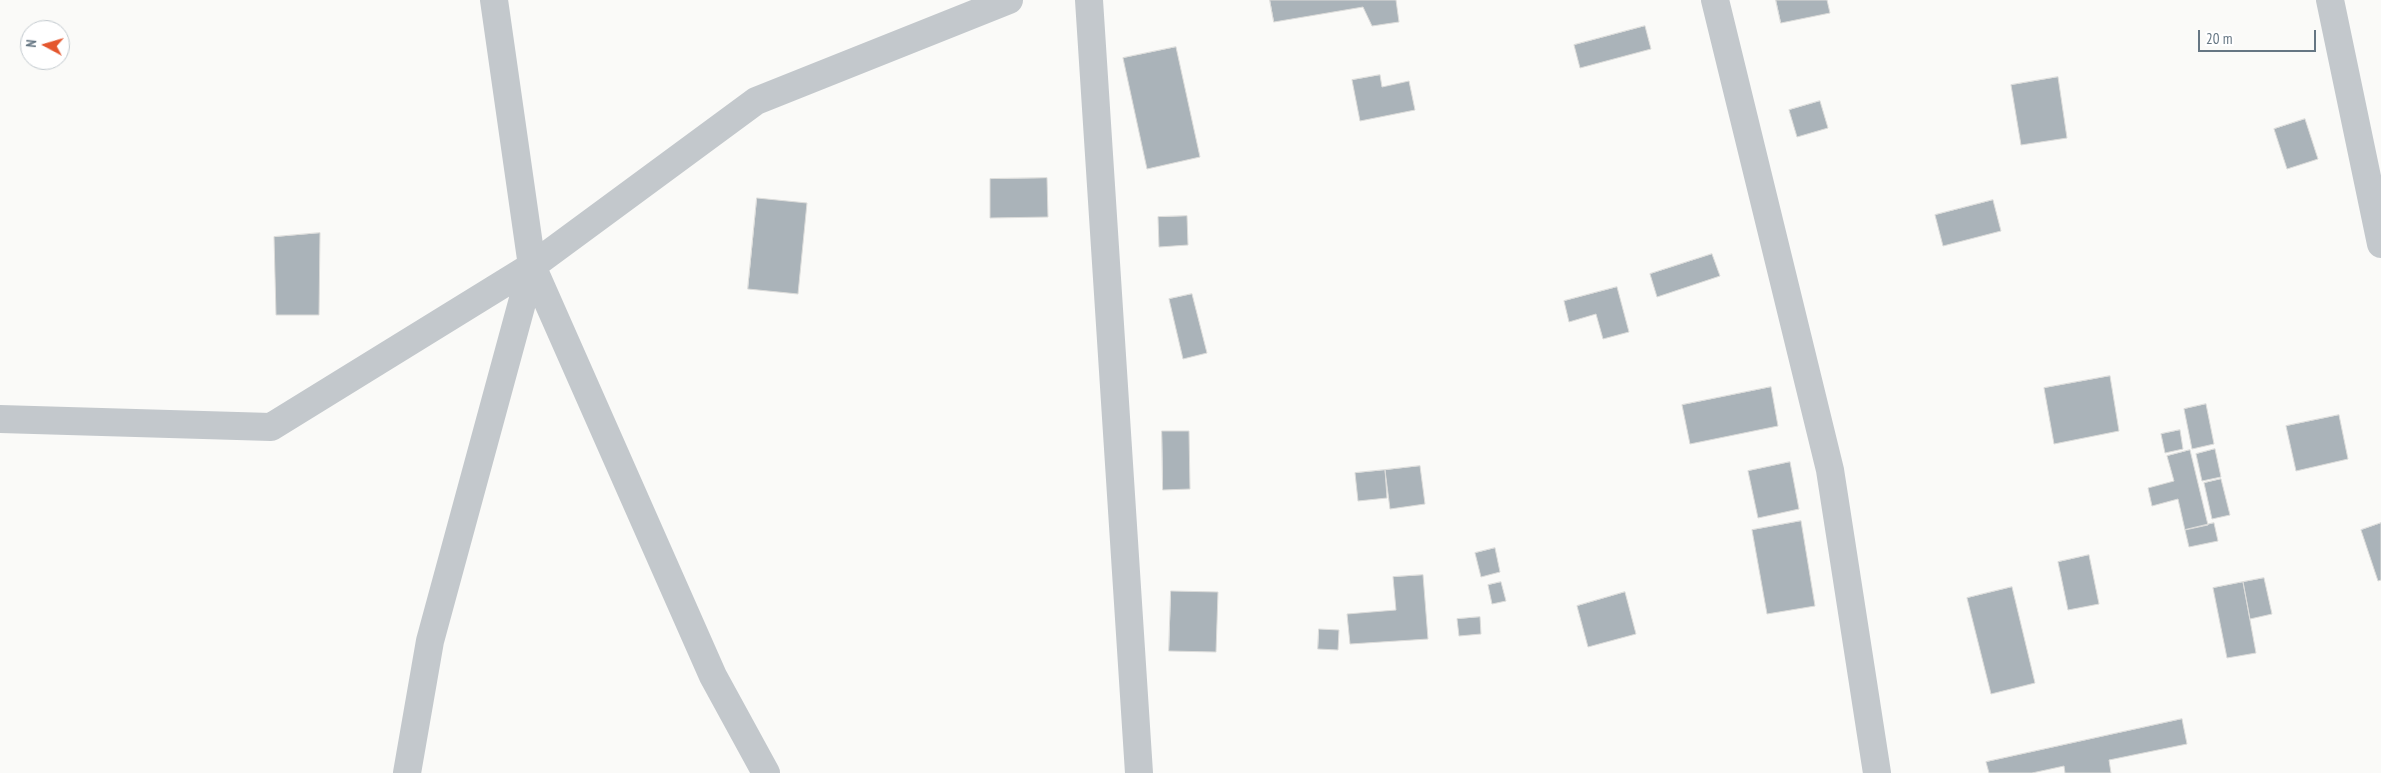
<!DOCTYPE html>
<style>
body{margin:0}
#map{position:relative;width:2381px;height:773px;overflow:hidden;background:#fafaf8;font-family:"PT Sans Narrow",sans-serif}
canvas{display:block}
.north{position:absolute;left:20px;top:20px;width:50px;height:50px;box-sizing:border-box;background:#fff;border:1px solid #c1c8cd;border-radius:50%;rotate:276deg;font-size:14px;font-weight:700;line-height:20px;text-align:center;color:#657683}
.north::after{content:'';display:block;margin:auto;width:18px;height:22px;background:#e4572e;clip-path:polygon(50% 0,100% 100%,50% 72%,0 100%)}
.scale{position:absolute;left:2198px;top:30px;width:118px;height:22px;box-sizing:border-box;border:2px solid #657683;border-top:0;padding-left:6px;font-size:15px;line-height:18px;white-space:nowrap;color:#657683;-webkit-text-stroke:4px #fff;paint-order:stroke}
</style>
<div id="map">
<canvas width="2381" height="773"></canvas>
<div class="north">N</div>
<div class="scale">20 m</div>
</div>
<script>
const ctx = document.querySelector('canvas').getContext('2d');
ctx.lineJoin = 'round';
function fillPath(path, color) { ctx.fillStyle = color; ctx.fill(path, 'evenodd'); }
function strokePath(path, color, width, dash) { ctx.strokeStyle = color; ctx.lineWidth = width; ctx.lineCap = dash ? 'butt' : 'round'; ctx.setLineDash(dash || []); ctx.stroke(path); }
const building = new Path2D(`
 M1270,0H1396L1399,22L1372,26L1363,7L1274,22Z
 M1776,0H1827L1830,13L1781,23Z
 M1645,26L1651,49L1580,68L1574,45Z
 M1176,47L1200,157L1147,169L1123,58Z
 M1380,75L1382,87L1409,81L1415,110L1360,121L1352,80Z
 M2058,77L2067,138L2021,145L2011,85Z
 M1820,101L1828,128L1797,137L1789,110Z
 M2305,119L2318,159L2287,169L2274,129Z
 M1047,178L1048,217L990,218V179Z
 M757,198L807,203L798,294L748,289Z
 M1993,200L2001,231L1943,246L1935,215Z
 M1187,216L1188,245L1159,247L1158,217Z
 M320,233L319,315H276L274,237Z
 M1712,254L1720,276L1657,297L1650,274Z
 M1617,287L1629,332L1603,339L1596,314L1569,322L1564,301Z
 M1192,294L1207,353L1183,359L1169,299Z
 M2110,376L2119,431L2054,444L2044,388Z
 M1771,387L1778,426L1690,444L1682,405Z
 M2206,404L2214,444L2192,449L2184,409Z
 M2339,415L2348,459L2296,471L2286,426Z
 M2180,430L2183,449L2165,453L2161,434Z
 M1162,431H1189L1190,489L1163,490Z
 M2215,449L2221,477L2202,481L2196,454Z
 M2190,450L2208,525L2185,530L2178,499L2152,506L2148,488L2174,481L2167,456Z
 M1790,462L1799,509L1758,518L1748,471Z
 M1420,466L1425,504L1390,509L1385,470Z
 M1385,470L1387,498L1358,501L1355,473Z
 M2221,479L2230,515L2212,519L2204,483Z
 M1801,521L1815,606L1767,614L1752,530Z
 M2214,523L2218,541L2189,547L2185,530Z
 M2381,523V580L2378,581L2361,530Z
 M1495,548L1500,572L1481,577L1475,553Z
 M2089,555L2099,604L2068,610L2058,562Z
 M1423,575L1428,639L1350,644L1347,614L1396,610L1393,577Z
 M2264,578L2272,614L2250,619L2243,582Z
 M1501,582L1506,601L1492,604L1488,585Z
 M2243,582L2256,653L2227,658L2213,588Z
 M2012,587L2035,683L1991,694L1967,598Z
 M1171,591L1218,592L1216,652L1169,651Z
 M1625,592L1636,634L1588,647L1577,606Z
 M1480,617L1481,634L1459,636L1457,619Z
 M1319,629L1339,630L1338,650L1318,649Z
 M2182,719L2187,744L2109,760L2111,773H2065L2064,766L2032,773H1989L1986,762Z`);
fillPath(building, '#aab3b9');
strokePath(building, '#dcdcda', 1);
strokePath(new Path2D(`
 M494,0L532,266L713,676L766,773
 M1089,0L1139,773
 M1715,0L1830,470L1877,773
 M2330,0L2381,244
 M0,419L271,427L532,266L756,101L1009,0
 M407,773L430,641L532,266`), '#c3c8cc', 28);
</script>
